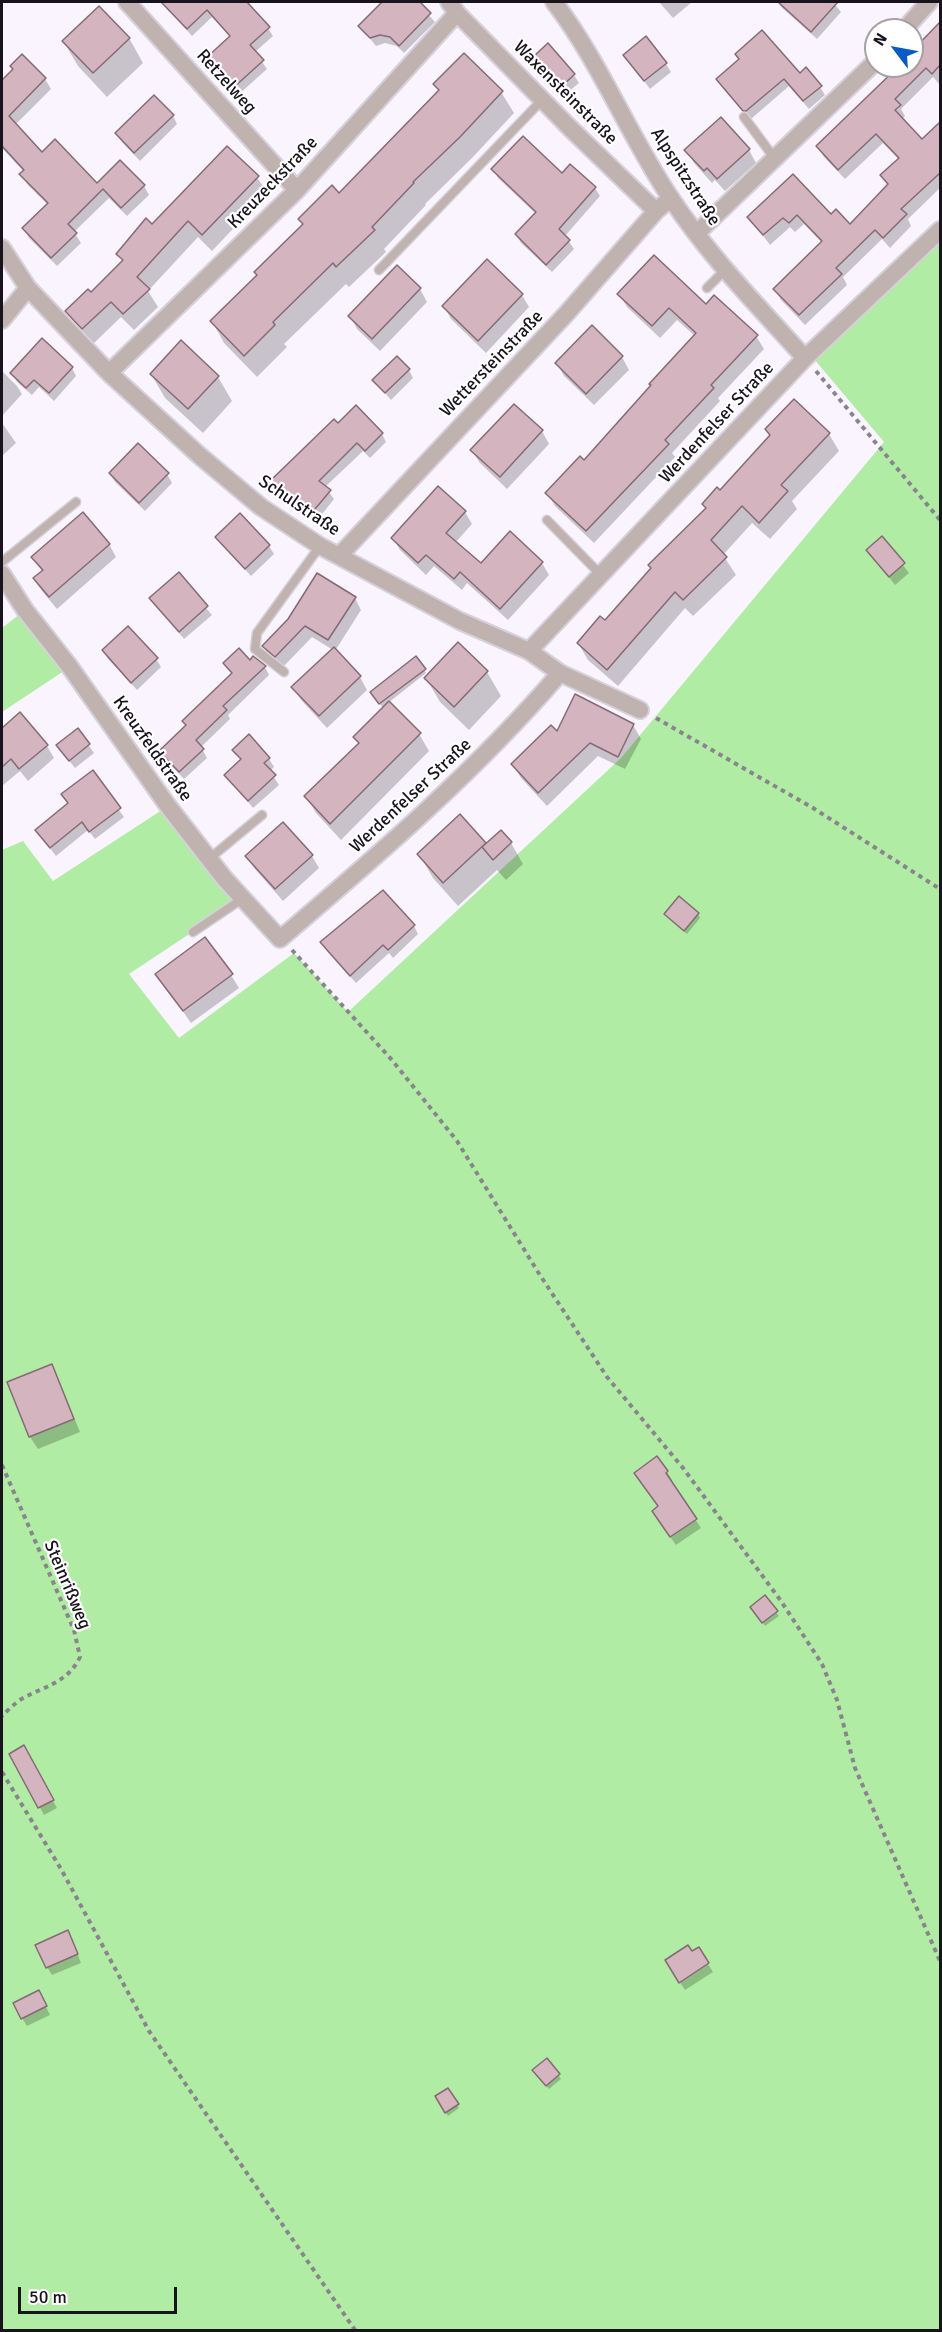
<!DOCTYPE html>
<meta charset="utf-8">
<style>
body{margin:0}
#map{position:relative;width:942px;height:2332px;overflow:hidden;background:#faf4fe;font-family:Signika,sans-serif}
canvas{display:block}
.frame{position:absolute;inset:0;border:3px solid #18131c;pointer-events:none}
.north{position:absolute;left:864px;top:18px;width:60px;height:60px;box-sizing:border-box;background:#fff;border:2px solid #a3a1a4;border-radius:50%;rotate:302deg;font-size:16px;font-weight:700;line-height:24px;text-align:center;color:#18131c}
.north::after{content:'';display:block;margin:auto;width:21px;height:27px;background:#095ac4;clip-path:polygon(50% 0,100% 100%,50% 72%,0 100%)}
.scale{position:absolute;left:18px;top:2287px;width:159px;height:27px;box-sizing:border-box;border:3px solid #18131c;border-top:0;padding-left:8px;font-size:18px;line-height:21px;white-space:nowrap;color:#18131c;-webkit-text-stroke:4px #fff;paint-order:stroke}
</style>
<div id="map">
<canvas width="942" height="2332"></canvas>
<div class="frame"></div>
<div class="north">N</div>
<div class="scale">50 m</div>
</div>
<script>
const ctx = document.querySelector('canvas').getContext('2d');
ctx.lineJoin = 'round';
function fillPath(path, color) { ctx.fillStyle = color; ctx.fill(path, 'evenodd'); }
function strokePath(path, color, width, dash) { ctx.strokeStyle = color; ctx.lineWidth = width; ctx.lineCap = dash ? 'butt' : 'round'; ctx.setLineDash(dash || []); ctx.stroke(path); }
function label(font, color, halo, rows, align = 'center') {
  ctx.font = font + ' Signika,sans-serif'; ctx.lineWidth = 4.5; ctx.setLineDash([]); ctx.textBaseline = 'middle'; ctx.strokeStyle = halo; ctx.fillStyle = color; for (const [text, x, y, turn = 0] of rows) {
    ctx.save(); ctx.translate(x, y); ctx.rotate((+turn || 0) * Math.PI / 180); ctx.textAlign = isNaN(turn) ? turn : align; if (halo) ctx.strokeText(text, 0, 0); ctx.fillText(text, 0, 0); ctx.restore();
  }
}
fillPath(new Path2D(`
 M940,233V2330H2V850L23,841L53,881L168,806L242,899L129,974L179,1038L294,953L348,1012L621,758L884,442L814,359Z
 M25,610L70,667L2,712V628Z`), '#b1eca4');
fillPath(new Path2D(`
 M161,2H220L236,19L268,28L273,36L255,52L267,69L238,95L208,58L231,37L212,17L192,36Z
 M384,2H417L435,22L404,53L397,46L385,43L376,46L360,26Z
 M659,2H692L673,18Z
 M778,2H833L841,12L817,39L781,7Z
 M937,28L940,32V85L933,77L901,109L905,116L901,120L922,142L940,124V188L908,219L911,226L890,248L882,239L843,277L847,285L805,325L781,300L775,289L822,243L804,224L795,232L790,227L770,245L749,217L793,176L831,216L850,226L888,187L882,175L899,160L883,143L845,179L824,157L818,147L896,71L895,66H912V49L914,50Z
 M129,38L143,63L107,97L78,66L64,42Z
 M625,55L666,64L671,72L650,89Z
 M22,56L45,79L51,89L15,125L42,154L97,185L144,186L149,195L127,216L109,198L74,232L81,243L57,266L29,238L24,229L48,205L27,184L21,174L24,172L2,148V82L14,69Z
 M536,56L574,75L579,83L567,93Z
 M800,75L820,87L825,95L809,109L789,86L751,119L718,79Z
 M435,85L501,92L514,113L472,158L425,204L426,205L384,249L386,252L349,287L346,284L284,344L287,347L257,377L224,343L212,321L259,276L304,226L299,219L339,195L440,92Z
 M173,116L177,124L140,161L122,142L117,134Z
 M686,150H749L756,163L725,191L715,180L712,183L694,163Z
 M493,169L562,175L595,188L600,196L565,236L574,249L552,272L521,243L516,234L536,214L498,178Z
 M257,177L267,193L212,251L198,237L148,291L158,307L134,330L121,317L92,345L76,328L67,311L91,294L123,262L118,254L152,226Z
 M420,289L427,302L380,351L357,329L350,316Z
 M619,294L707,306L756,336L764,349L718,398L720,401L672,453L675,457L594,543L555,506L547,493L584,462L695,336L677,320L660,338L627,307Z
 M522,295L529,307L486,353L451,319L444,306Z
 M622,357L629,370L594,405L564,376L557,363Z
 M72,368L76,376L54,401L39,387L32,395L17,382L12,373Z
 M409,370L413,378L391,400L374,380Z
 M2,371L17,386L22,394L2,416Z
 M151,374L218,377L232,401L203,433L165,398Z
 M794,401L829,434L839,451L792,501L797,509L770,539L752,523L723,555L736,575L693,616L685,608L618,686L588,660L578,643L605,622L706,509L704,504L720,492L771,437L766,430Z
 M514,406L542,431L549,444L507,489L480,463L472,451Z
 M2,423L16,443L2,456Z
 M338,425L382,434L386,442L370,458L363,451L325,487L334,499L315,523L276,491L271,483Z
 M110,474H167L172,483L145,511L115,482Z
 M465,512L472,524L455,543L481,565L542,563L549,575L508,620L467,583L462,590L434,566L426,575L400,550L393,538Z
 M217,537L269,546L274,554L251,576L222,545Z
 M882,538L909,573L895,585L868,550Z
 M109,544L116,557L57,609L42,591L34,579L42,572L33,557Z
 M178,575L212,615L184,639L151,599Z
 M355,598L361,610L335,651L360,677L367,690L327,728L301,700L293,687L333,650L312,637L282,668L270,658L264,647Z
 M459,644L487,672L501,696L469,730L440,702L426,678Z
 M104,651L156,659L161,667L137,690L108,659Z
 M250,662L265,667L269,675L228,715L230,719L201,747L207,758L184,779L165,759L160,751L187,727L184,722L233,674L225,663Z
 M424,670L426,673L388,703L419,734L429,751L341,840L316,813L306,796L359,745L355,737L383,708L374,696Z
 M20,714L47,746L54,758L28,781L20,771L2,786V730Z
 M633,725L641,739L625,769L598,756L547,806L521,778L513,765L557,733Z
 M78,730L94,753L75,768L63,753Z
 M249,737L269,759L274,767L270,771L279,785L253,808L226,775L242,761L234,750Z
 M92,773L124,817L95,839L88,830L56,856L37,831L69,804L63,795Z
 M460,817L486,846L501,832L511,843L523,864L506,880L497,870L458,906L433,878L419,854Z
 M312,856L319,868L283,901L255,869L247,857Z
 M698,914L700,918L687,934L666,915Z
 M414,926L418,934L393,958L389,953L356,983L327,951L322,943Z
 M157,974L231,975L239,988L191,1023Z
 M51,1365L58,1378L80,1432L38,1449L30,1437L8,1383Z
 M667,1472L672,1480L670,1481L701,1528L676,1545L658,1520L660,1508L640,1481Z
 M764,1597L779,1616L765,1626L754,1611Z
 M23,1747L57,1808L44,1815L11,1754Z
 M72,1940L81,1963L52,1975L47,1967Z
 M698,1949L713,1972L685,1990L671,1969Z
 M43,2000L50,2015L27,2026L22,2018Z
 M547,2060L561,2079L549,2089L536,2074Z
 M448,2090L459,2108L448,2116L437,2097Z`), '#0003');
const building = new Path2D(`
 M161,2H247L270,27L250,45L264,60L233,88L206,58L230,36L207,10L187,29Z
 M382,2H420L431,13L399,46L390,37L380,35L370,38L358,26Z
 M778,2H838L811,32Z
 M99,6L130,38L93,73L62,41Z
 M940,22V65L932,74L926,68L895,99L901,105L895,110L922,139L940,122V173L901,209L907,214L883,238L875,230L836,268L842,274L799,315L773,289L822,241L797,215L789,223L783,218L763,235L747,217L793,174L831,214L836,209L850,224L888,184L880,175L899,158L876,134L838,170L816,146L899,66H912V51Z
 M762,30L800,73L806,67L822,86L803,101L784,79L746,111H743L716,79L739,59L735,54Z
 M646,36L667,63L644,81L623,55Z
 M548,43L575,74L562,86L534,56Z
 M464,53L503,91L460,137L413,182L414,183L372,227L375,230L336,267L333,263L273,322L275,325L244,356L210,321L257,275L254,272L303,224L298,219L332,185L339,193L439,90L433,84Z
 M22,54L46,78L9,116L42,152L55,139L97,183L120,160L145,185L121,208L103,189L68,224L77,233L51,258L22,228L48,203L19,174L24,170L2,146V80L13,69L10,66Z
 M154,95L174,115L134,153L115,133Z
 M721,117L750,149L717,179L707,168L704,171L684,150Z
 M523,136L562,173L570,164L596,187L559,229L570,240L546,265L515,234L536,212L491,169Z
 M227,146L259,176L202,235L188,221L137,277L150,289L123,314L111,302L82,329L65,311L88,289L91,292L123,260L116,254L146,218L152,224Z
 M654,255L706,304L714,295L758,335L711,385L714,388L665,440L669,444L586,531L545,493L580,456L584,460L651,385L649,384L696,333L669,308L652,326L617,294Z
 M487,259L523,294L478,341L442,306Z
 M397,265L421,288L372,339L348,316Z
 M592,325L623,356L586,394L555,363Z
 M42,338L73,367L49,393L34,380L26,388L10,373Z
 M181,340L219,376L188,409L150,374Z
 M397,356L410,369L385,393L372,380Z
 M794,399L830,433L781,485L788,491L759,523L742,506L711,540L727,557L683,600L675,592L607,670L577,643L600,616L605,620L651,568L648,565L706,508L702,504L717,487L720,490L770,435L765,429Z
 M514,404L543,430L500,477L470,450Z
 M356,405L383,433L365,451L357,443L319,481L331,490L310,515L269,482L334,419L338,423Z
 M138,443L169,473L139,503L109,473Z
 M438,486L466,511L446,533L481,563L510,531L543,562L500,609L460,572L454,579L426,555L418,563L391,538Z
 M83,512L110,544L49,597L33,578L43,570L31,557Z
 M240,513L270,545L245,569L215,537Z
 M882,536L905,563L889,577L866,550Z
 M179,572L208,606L179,632L149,598Z
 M317,573L356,597L328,640L305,626L275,657L262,646L288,619Z
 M128,626L158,658L131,683L102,650Z
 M458,642L488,671L454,707L424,678Z
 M334,647L361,676L319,716L291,687Z
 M239,648L250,660L253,656L266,666L223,706L227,710L196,740L204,749L179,772L159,751L186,725L182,721L232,673L223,663Z
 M416,656L426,669L379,704L370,692Z
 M575,694L634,724L618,757L590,743L538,793L511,764L551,725L557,731Z
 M389,701L421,733L330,824L304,796L359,743L353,737Z
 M20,712L48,745L19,769L11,759L2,767V728Z
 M78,728L90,744L69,761L56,745Z
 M249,734L270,758L264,763L276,775L248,801L224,775L241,759L232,750Z
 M93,770L121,808L89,832L82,822L50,848L35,830L68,803L61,794Z
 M460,814L486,843L443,883L417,854Z
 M283,822L313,855L275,889L245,856Z
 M501,830L512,842L493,860L482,847Z
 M383,890L415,925L388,950L383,945L350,976L320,942Z
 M679,896L699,913L684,931L664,914Z
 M205,937L233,974L183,1011L155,974Z
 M52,1364L74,1419L29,1437L7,1382Z
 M657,1456L668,1471L666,1473L697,1519L670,1537L652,1511L658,1506L634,1473Z
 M765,1595L778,1611L762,1623L750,1607Z
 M24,1745L54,1800L38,1808L9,1754Z
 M68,1930L78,1954L46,1968L35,1945Z
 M688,1945L692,1951L699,1947L709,1963L679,1983L665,1960Z
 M39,1990L47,2006L21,2019L13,2003Z
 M547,2058L560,2074L546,2086L532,2070Z
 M448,2088L459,2104L445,2113L435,2096Z`);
fillPath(building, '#d4b4bf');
strokePath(building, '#866a73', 1.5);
const service = new Path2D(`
 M744,117L775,159
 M379,270L543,99
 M707,288L725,270
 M547,520L600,574
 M2,562L76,502
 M284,672L255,649L257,633L320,546
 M209,859L262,815
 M193,932L242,899`);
const minor = new Path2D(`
 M127,2L297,190
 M449,2L457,13L570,128L656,211
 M554,2C600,62 628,134 670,197C709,256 758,306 805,358
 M904,30L929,2
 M697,233L876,61
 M2,248L28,288L109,373L200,456L261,507L320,546L460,621L529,651L560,673L640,710
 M2,320L28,288
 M109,373L297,190L457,13
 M340,555L567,313L656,211L671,198
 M2,574L25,610L70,667L168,806L224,878L280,939C377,856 477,770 560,673
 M529,651L805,358L940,230`);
strokePath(service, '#d6d0da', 11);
strokePath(minor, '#d6d0da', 20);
strokePath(new Path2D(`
 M816,371L940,520
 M656,718L813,808L940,889
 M292,950L392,1060L457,1141L538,1272L607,1377L683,1468L781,1601L822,1664L837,1700L855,1768L940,1961
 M2,1465L74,1630L80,1657C67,1684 43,1686 20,1700C13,1705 7,1711 2,1716
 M2,1772L61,1869L149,2031L355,2330`), '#8a848e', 4, [4.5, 4.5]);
strokePath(service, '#c0b2ae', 8);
strokePath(minor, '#c0b2ae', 16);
label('18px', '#18131c', '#fff', [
 ["Retzelweg",226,82,48],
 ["Waxensteinstraße",565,93,45],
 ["Alpspitzstraße",685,177,57],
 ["Kreuzeckstraße",273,183,-46],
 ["Wettersteinstraße",492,364,-46],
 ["Werdenfelser Straße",717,423,-47],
 ["Schulstraße",299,506,34],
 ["Kreuzfeldstraße",152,749,55],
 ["Werdenfelser Straße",411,796,-43],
 ["Steinrißweg",67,1585,67]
]);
</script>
